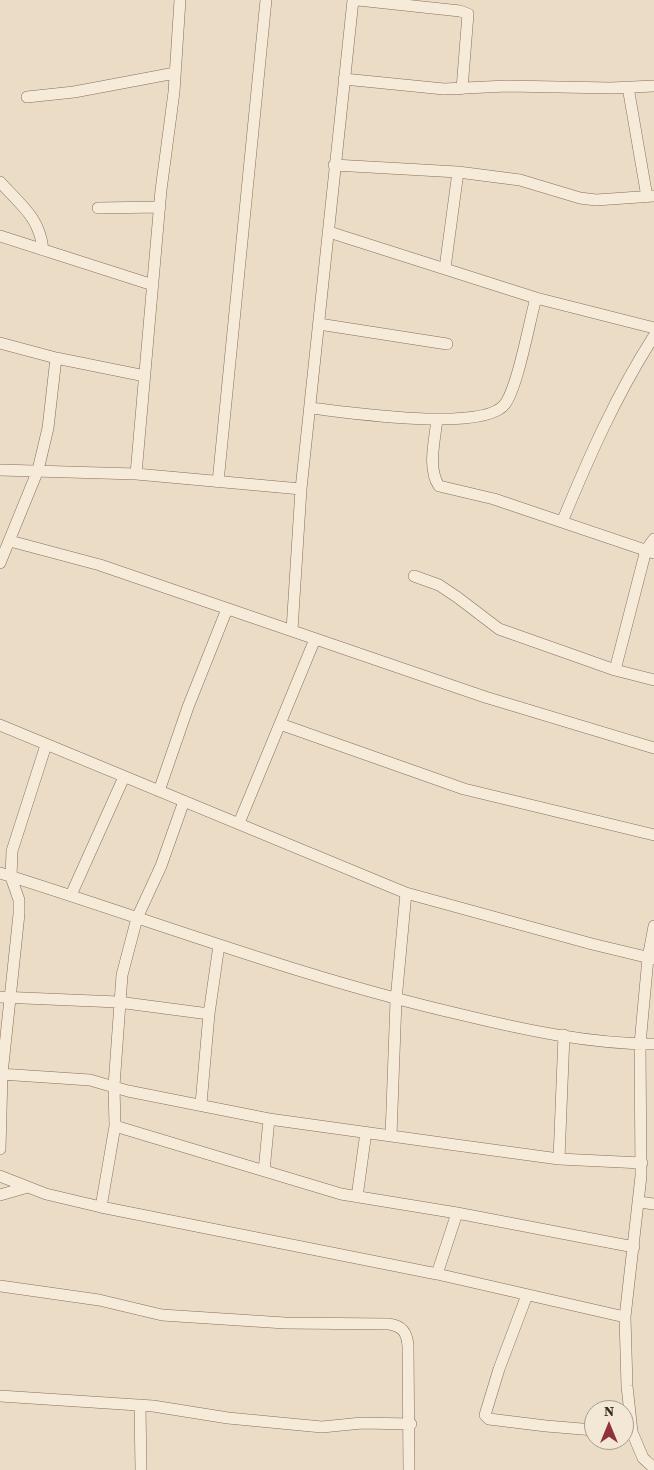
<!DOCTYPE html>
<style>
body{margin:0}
#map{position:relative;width:654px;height:1470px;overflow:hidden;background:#ebdcc6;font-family:"Source Serif 4",serif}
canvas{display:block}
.north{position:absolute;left:584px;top:1400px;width:50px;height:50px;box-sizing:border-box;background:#f3e7d5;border:1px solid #a89b8d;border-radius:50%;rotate:0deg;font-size:14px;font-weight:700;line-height:20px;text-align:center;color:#372820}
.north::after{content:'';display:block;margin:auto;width:18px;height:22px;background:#90313d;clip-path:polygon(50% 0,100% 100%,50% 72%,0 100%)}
</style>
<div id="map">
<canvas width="654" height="1470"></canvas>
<div class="north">N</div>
</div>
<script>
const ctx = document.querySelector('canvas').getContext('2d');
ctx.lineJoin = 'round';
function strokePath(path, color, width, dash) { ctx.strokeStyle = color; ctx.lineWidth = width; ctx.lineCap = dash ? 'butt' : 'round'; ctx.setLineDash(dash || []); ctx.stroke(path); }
const street = new Path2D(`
 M358,0L460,11L468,14L462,89
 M344,79L444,89L507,86L611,88L654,86
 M628,87L647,197
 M27,97L74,92L175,73
 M334,165L458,172L520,180L580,198L596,200L654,196
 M0,182C21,205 40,218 43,250
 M98,208L160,207
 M329,232L536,298L654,328
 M0,236L153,285
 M445,268L458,172
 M319,324L447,344
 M0,343L56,358L145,376
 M311,408C346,412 484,433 505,404C518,386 529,323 536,298
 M437,419C435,440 427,468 439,486L494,499L654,553
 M0,470L136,474L301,489
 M136,474L161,190L174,92L180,0
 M218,482L266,0
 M562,522C589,457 616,395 654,336
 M10,541L100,565L485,697L654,748
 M0,563L38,470L48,428L56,358
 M414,576L439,585L457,597L499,629L615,670L654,680
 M292,630L301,489L353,0
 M615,670L646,550L654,539
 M280,724L464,789L654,835
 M0,725L406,893L592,944L654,959
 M159,791L188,707L227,609
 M239,823L315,639
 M0,873C154,921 305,979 463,1015C525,1030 590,1044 654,1044
 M71,895L124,777
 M654,926L648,958L640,1044L641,1176L625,1317L627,1386L632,1432L643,1458L654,1468
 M0,997L118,1002L209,1014
 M0,1074L90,1080L128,1091L269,1119L456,1145L559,1159L642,1163
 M201,1104L209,1014L219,945
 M115,1126L341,1194L457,1213L634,1247
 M391,1136L396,1000L406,893
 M0,1149L2,1074L19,914V900L11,877L12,851L46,745
 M559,1159L564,1035
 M264,1171L269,1119
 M0,1176L46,1194L101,1207L437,1274L625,1317
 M0,1195L28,1187
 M357,1197L366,1132
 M640,1202L654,1204
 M101,1207L115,1126L114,1086L122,975L137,918L161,866L184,801
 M437,1274L457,1213
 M0,1286L99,1300L162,1315L285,1323L389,1324C402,1326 407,1332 408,1346L409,1470
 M527,1295L499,1369L485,1415L489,1419L546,1426L594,1430
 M0,1396L153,1406L228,1418L322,1427L362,1423L411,1424
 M140,1405L141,1470`);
strokePath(street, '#856e5d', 12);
strokePath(street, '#f6ead9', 11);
</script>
